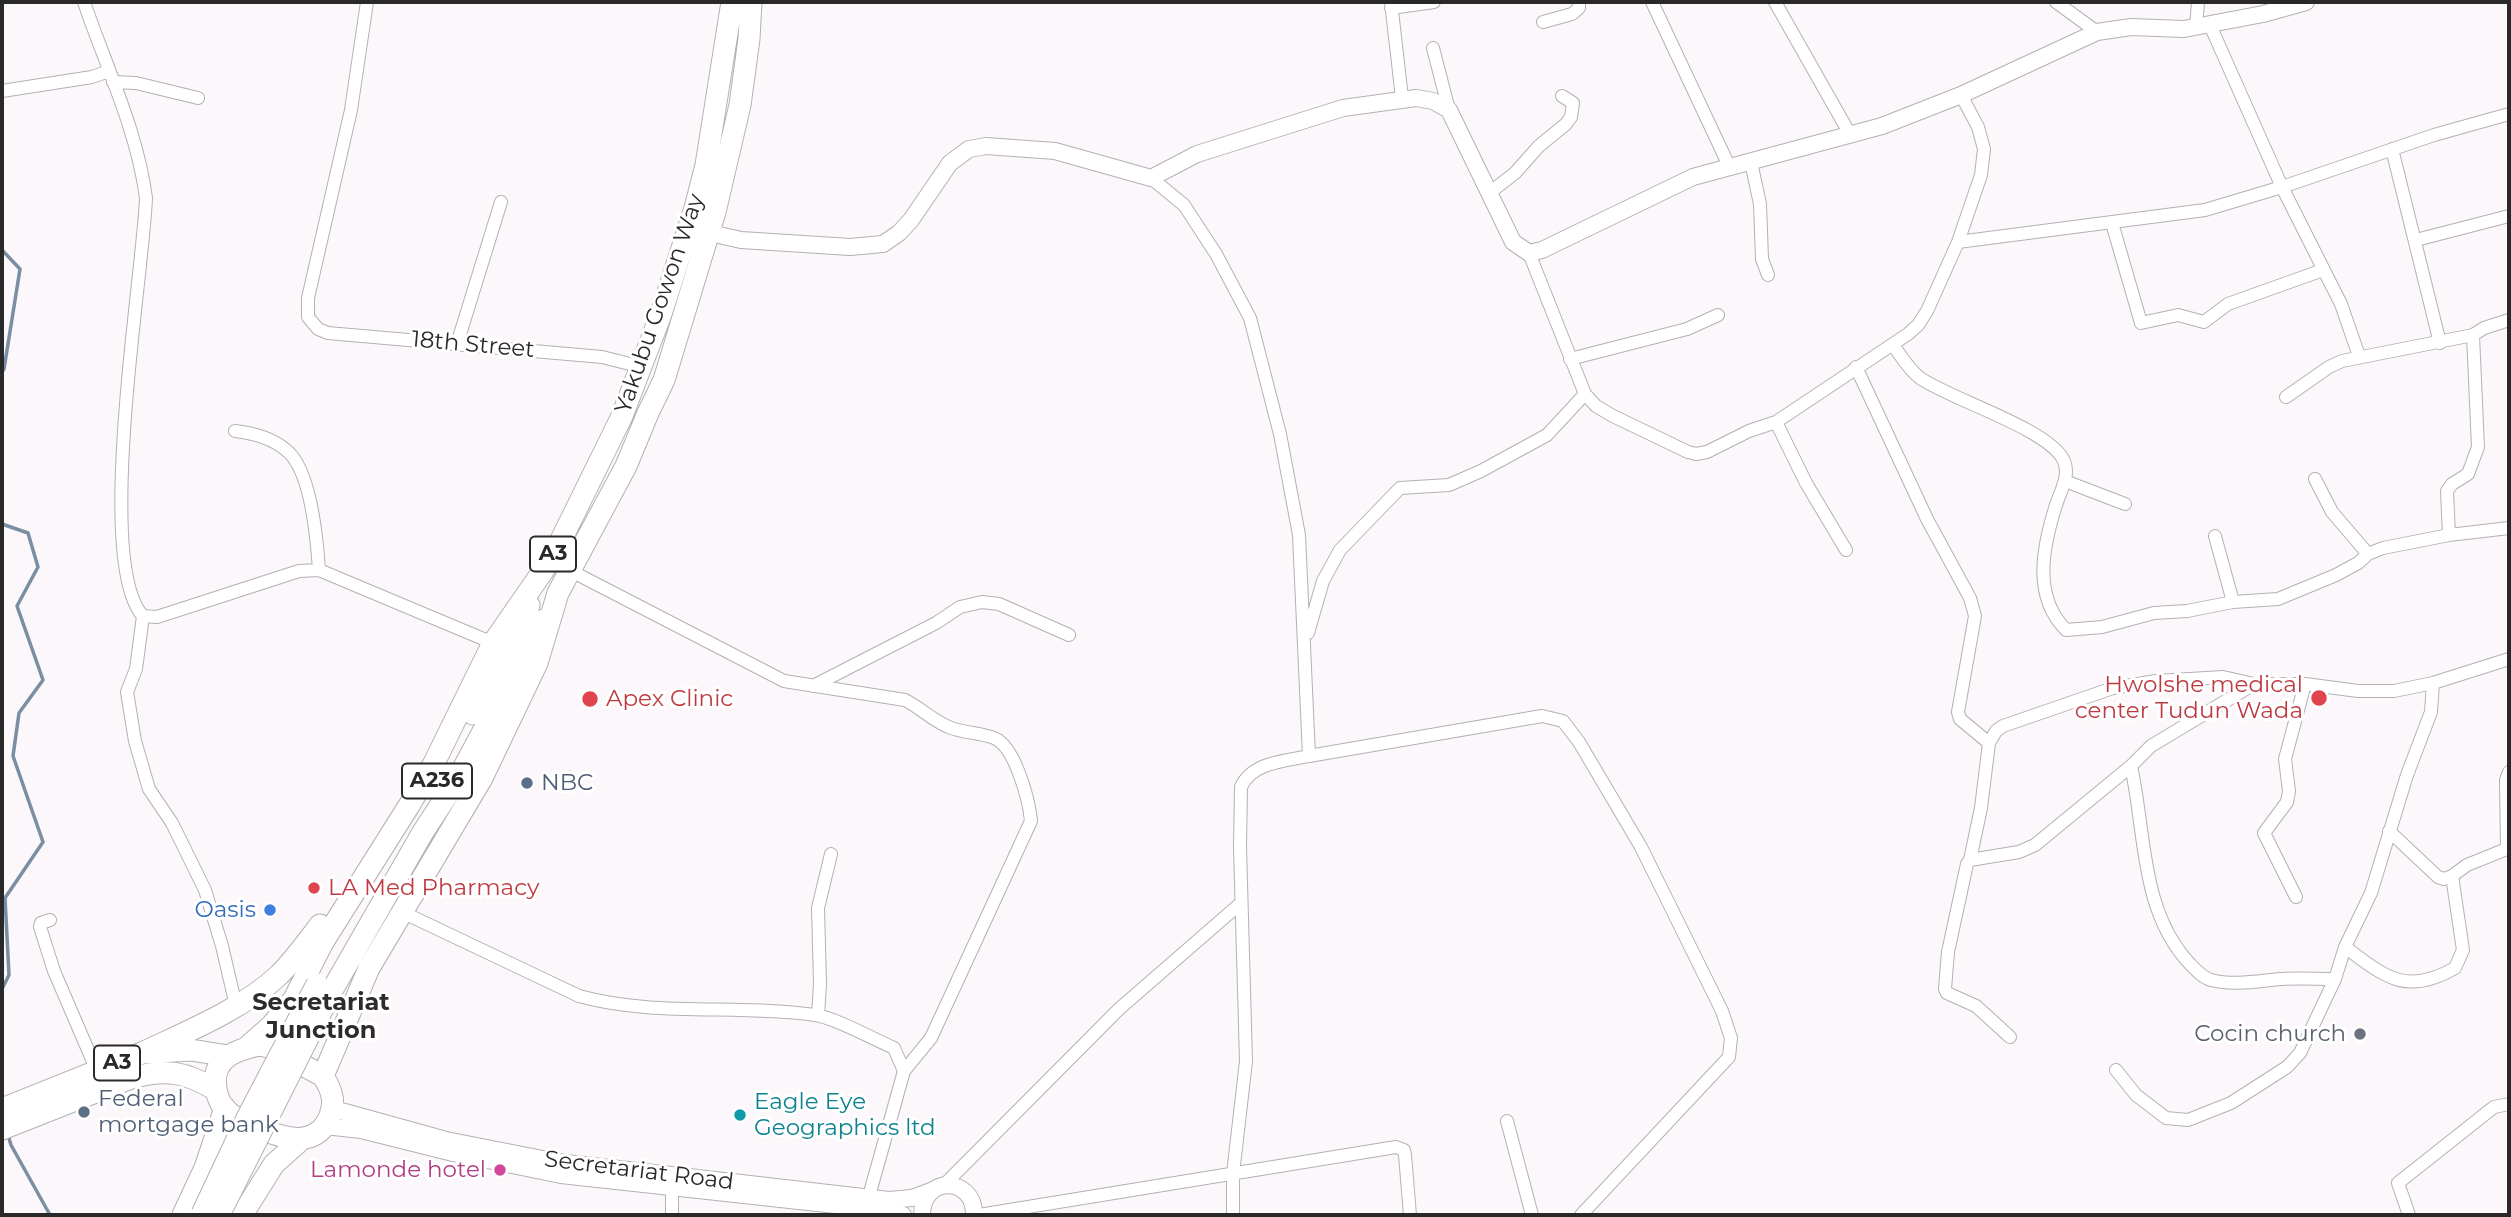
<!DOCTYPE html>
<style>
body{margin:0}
#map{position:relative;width:2511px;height:1217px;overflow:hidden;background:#fbf7fb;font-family:Montserrat,sans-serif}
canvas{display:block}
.frame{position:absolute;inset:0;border:4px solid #2a292a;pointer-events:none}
</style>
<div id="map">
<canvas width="2511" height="1217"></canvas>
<div class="frame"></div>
</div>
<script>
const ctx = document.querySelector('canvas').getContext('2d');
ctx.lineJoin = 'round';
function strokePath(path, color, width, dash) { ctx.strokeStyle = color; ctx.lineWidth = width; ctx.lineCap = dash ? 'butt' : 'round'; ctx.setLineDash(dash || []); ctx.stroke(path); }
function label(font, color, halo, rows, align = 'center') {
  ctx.font = font + ' Montserrat,sans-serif'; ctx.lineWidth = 6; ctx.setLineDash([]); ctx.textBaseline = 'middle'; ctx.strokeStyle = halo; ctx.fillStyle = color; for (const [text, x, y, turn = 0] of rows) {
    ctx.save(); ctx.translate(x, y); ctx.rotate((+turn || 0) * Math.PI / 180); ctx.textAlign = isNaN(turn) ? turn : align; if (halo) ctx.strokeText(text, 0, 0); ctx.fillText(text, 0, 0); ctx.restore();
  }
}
strokePath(new Path2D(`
 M2,250L20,269L4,369L2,372
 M2,524L28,533L38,567L17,606L43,680L19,713L13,756L43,842L5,898L9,975L2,989
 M8,1135L11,1145L50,1215`), '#7b8ea2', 3.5);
const street = new Path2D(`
 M84,2C106,67 137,129 146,198C143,277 94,563 143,616L157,617L299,571L319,570L493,643
 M367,2L351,110L308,298V317L318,329L328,333L602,357L642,367
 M1391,2L1402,98
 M1652,2L1730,168
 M1775,2L1851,136
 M2056,2L2097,32
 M1391,8L1434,2
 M1543,22L1572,14L1579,8V2
 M2210,25L2282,187L2341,304L2359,356
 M2196,27L2198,2
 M1433,48L1449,110
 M113,82L136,83L198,98
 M2,91L92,77L109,71
 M2392,149L2440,343
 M1751,162L1760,204L1762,259L1768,275
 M1151,178L1184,205L1216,254L1250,318L1280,434L1299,535L1309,756
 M1488,194L1515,173L1539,146L1566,124L1571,117L1573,103L1562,96
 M2112,223L2141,323L2178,315L2204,322L2228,304L2323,270
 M2416,240L2509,216
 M1958,242L2205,210L2282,187L2434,135L2509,114
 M1529,253L1585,394L1596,406L1613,416L1688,452L1696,454L1707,452L1749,431L1776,422L1908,334L1918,325L1927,311L1958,242L1981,175L1984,149L1978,127L1961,95
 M457,344L501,202
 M1893,345C1901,356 1909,370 1920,378C1952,400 2046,428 2063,459C2071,474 2061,490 2056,505C2043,546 2032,596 2066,630L2102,627L2154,613L2187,611L2233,602L2278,599L2336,575L2358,563L2368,554L2383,548L2449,535L2509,528
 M1570,359L1687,329L1718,315
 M1856,367L1927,519L1970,598L1975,616L1958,712L1960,719L1989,743
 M2286,397L2329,367L2342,361L2473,335L2484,328L2509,320
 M1776,422L1806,483L1846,550
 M235,431C253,433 272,438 286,450C311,469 317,540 319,570
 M2315,479L2332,512L2368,554
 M2065,481L2125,504
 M2449,535L2447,491L2452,484L2468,474L2478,447L2473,335
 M2215,536L2233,602
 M571,571L784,681L905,700C921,708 934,722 951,728C965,733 981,733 994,738C1015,746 1029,800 1031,821L931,1038L904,1071
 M143,616L136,669L127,692L135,741L149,789L172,823L205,890L222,946L236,1006
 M1308,633L1323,581L1340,550L1400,488L1449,485L1481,471L1547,435L1585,394
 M813,686L936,623L960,607L982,602L999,604L1069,635
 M2131,766C2146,834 2140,911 2190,964C2196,970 2203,978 2211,980C2234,986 2258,981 2281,979C2299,978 2317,979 2335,979
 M2389,831L2438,877L2444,879L2452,876L2467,865L2509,848
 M2507,848L2506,780L2509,772
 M1970,860L1981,808L1989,743L1996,731L2003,726L2113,688L2156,681L2223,677L2254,684
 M2296,897L2264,833L2287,802L2289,791L2285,759L2305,684
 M402,912L579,996C655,1017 737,1004 815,1015C834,1017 875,1040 894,1048L904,1071L869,1196
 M50,920L41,923L40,927L54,971L97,1071
 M2345,947C2385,977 2406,996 2455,968L2463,950L2452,876
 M818,1015L820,984L818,908L831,854
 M2010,1037L1976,1006L1947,993L1945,989L1948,952L1967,864L1970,860L2019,852L2035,845L2131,766L2151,746L2254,684H2305L2358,691H2394L2433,683L2509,659
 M2116,1070L2136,1095L2166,1118L2188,1120L2231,1103L2287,1067L2300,1053L2335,979L2345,947L2371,893L2407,775L2431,712L2433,683
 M1507,1121L1532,1215
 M943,1186L1119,1009L1241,903
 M672,1215V1181
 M979,1215L1396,1147L1404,1150L1405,1155L1410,1215
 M1233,1215V1174L1246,1061L1240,847L1241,787C1252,762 1285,761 1309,756L1542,716L1563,721L1579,742L1641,847L1722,1011L1731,1038L1729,1057L1581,1215
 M2409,1215L2398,1183L2494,1107L2509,1104`);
const secondary = new Path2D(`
 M710,233L741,240L850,247L883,244L899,233L911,220L950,163L969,149L986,146L1055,151L1151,178L1197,154L1343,108L1416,98L1433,101L1449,110L1513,242L1529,253L1542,250L1693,177L1882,126L1961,95L2097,32L2131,27L2184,29L2263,14L2306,2
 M334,1109L446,1140L558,1162L889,1200L912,1198L931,1191
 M325,1126L361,1130L453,1153L561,1175L890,1211L903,1215
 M922,1215C922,1175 975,1176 974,1215`);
const highway = new Path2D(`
 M473,714L518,632L529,605
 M331,992L423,832L457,780L543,620
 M259,1045L269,1047L323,1076C333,1092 336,1103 328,1120C314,1148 283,1138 261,1129C248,1123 234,1119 224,1108C219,1102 217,1096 216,1088C211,1059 235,1050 259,1045Z
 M246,1048L272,1025L294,999L323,942L410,804L434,763L493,643L543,571L561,540L622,416L660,317L695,208L706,165L732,2
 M142,1053C186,1032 243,1009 279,975C294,960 307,942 320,925
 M323,1076L369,968L482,778L537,663L558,593L626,466L648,413L664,380L715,212L740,105L749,39L751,2
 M2,1109L142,1053L191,1050L228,1056
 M2,1129L131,1078C166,1068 186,1072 216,1090
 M183,1215L205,1168L225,1108
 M242,1215L274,1164L301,1140`);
strokePath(street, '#b4b0b4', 14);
strokePath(secondary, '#b4b0b4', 18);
strokePath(highway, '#b4b0b4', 23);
strokePath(street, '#fff', 12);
strokePath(secondary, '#fff', 16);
strokePath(highway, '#fff', 21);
const highwayBridge = new Path2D(`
 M202,1214L248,1116L317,984
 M219,1215L331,992`);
strokePath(highwayBridge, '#b4b0b4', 23, []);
strokePath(highwayBridge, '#fff', 21);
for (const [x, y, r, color] of [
 [2319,698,9,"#e0444e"],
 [590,699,9,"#e0444e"],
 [527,783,7,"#5c6f8a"],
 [314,888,7,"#e0444e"],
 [270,910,7,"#3f7fe0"],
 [2360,1034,7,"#6b7280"],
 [84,1112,7,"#5c6f8a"],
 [740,1115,7,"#0f9aa8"],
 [500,1170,7,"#d1479c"]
]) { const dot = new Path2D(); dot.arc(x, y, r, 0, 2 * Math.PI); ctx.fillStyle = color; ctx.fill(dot); strokePath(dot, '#fff', 2.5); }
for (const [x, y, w] of [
 [553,554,46],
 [437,781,70],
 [117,1063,46]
]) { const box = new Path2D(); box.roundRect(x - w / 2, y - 17.5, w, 35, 5); ctx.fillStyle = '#fff'; ctx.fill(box); strokePath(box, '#2a292a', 2); }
label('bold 21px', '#2a292a', null, [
 ["A3",553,554],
 ["A236",437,781],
 ["A3",117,1063]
]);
label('23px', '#2a292a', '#fff', [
 ["Yakubu Gowon Way",660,304,-71],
 ["18th Street",473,345,5],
 ["Secretariat Road",639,1171,7]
]);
label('23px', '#be3a42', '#fff', [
 ["Hwolshe medical",2303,685,"right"],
 ["center Tudun Wada",2303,711,"right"],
 ["Apex Clinic",606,699],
 ["LA Med Pharmacy",328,888]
], 'left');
label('23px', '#4e5e75', '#fff', [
 ["NBC",541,783],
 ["Federal",98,1099],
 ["mortgage bank",98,1125]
], 'left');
label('23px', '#366cbe', '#fff', [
 ["Oasis",256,910]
], 'right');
label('23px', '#5b616d', '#fff', [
 ["Cocin church",2346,1034]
], 'right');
label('23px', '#0d838f', '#fff', [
 ["Eagle Eye",754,1102],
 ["Geographics ltd",754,1128]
], 'left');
label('23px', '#b23c85', '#fff', [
 ["Lamonde hotel",486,1170]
], 'right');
label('bold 24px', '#2e2b2e', '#fff', [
 ["Secretariat",321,1003],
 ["Junction",321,1031]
]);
</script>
